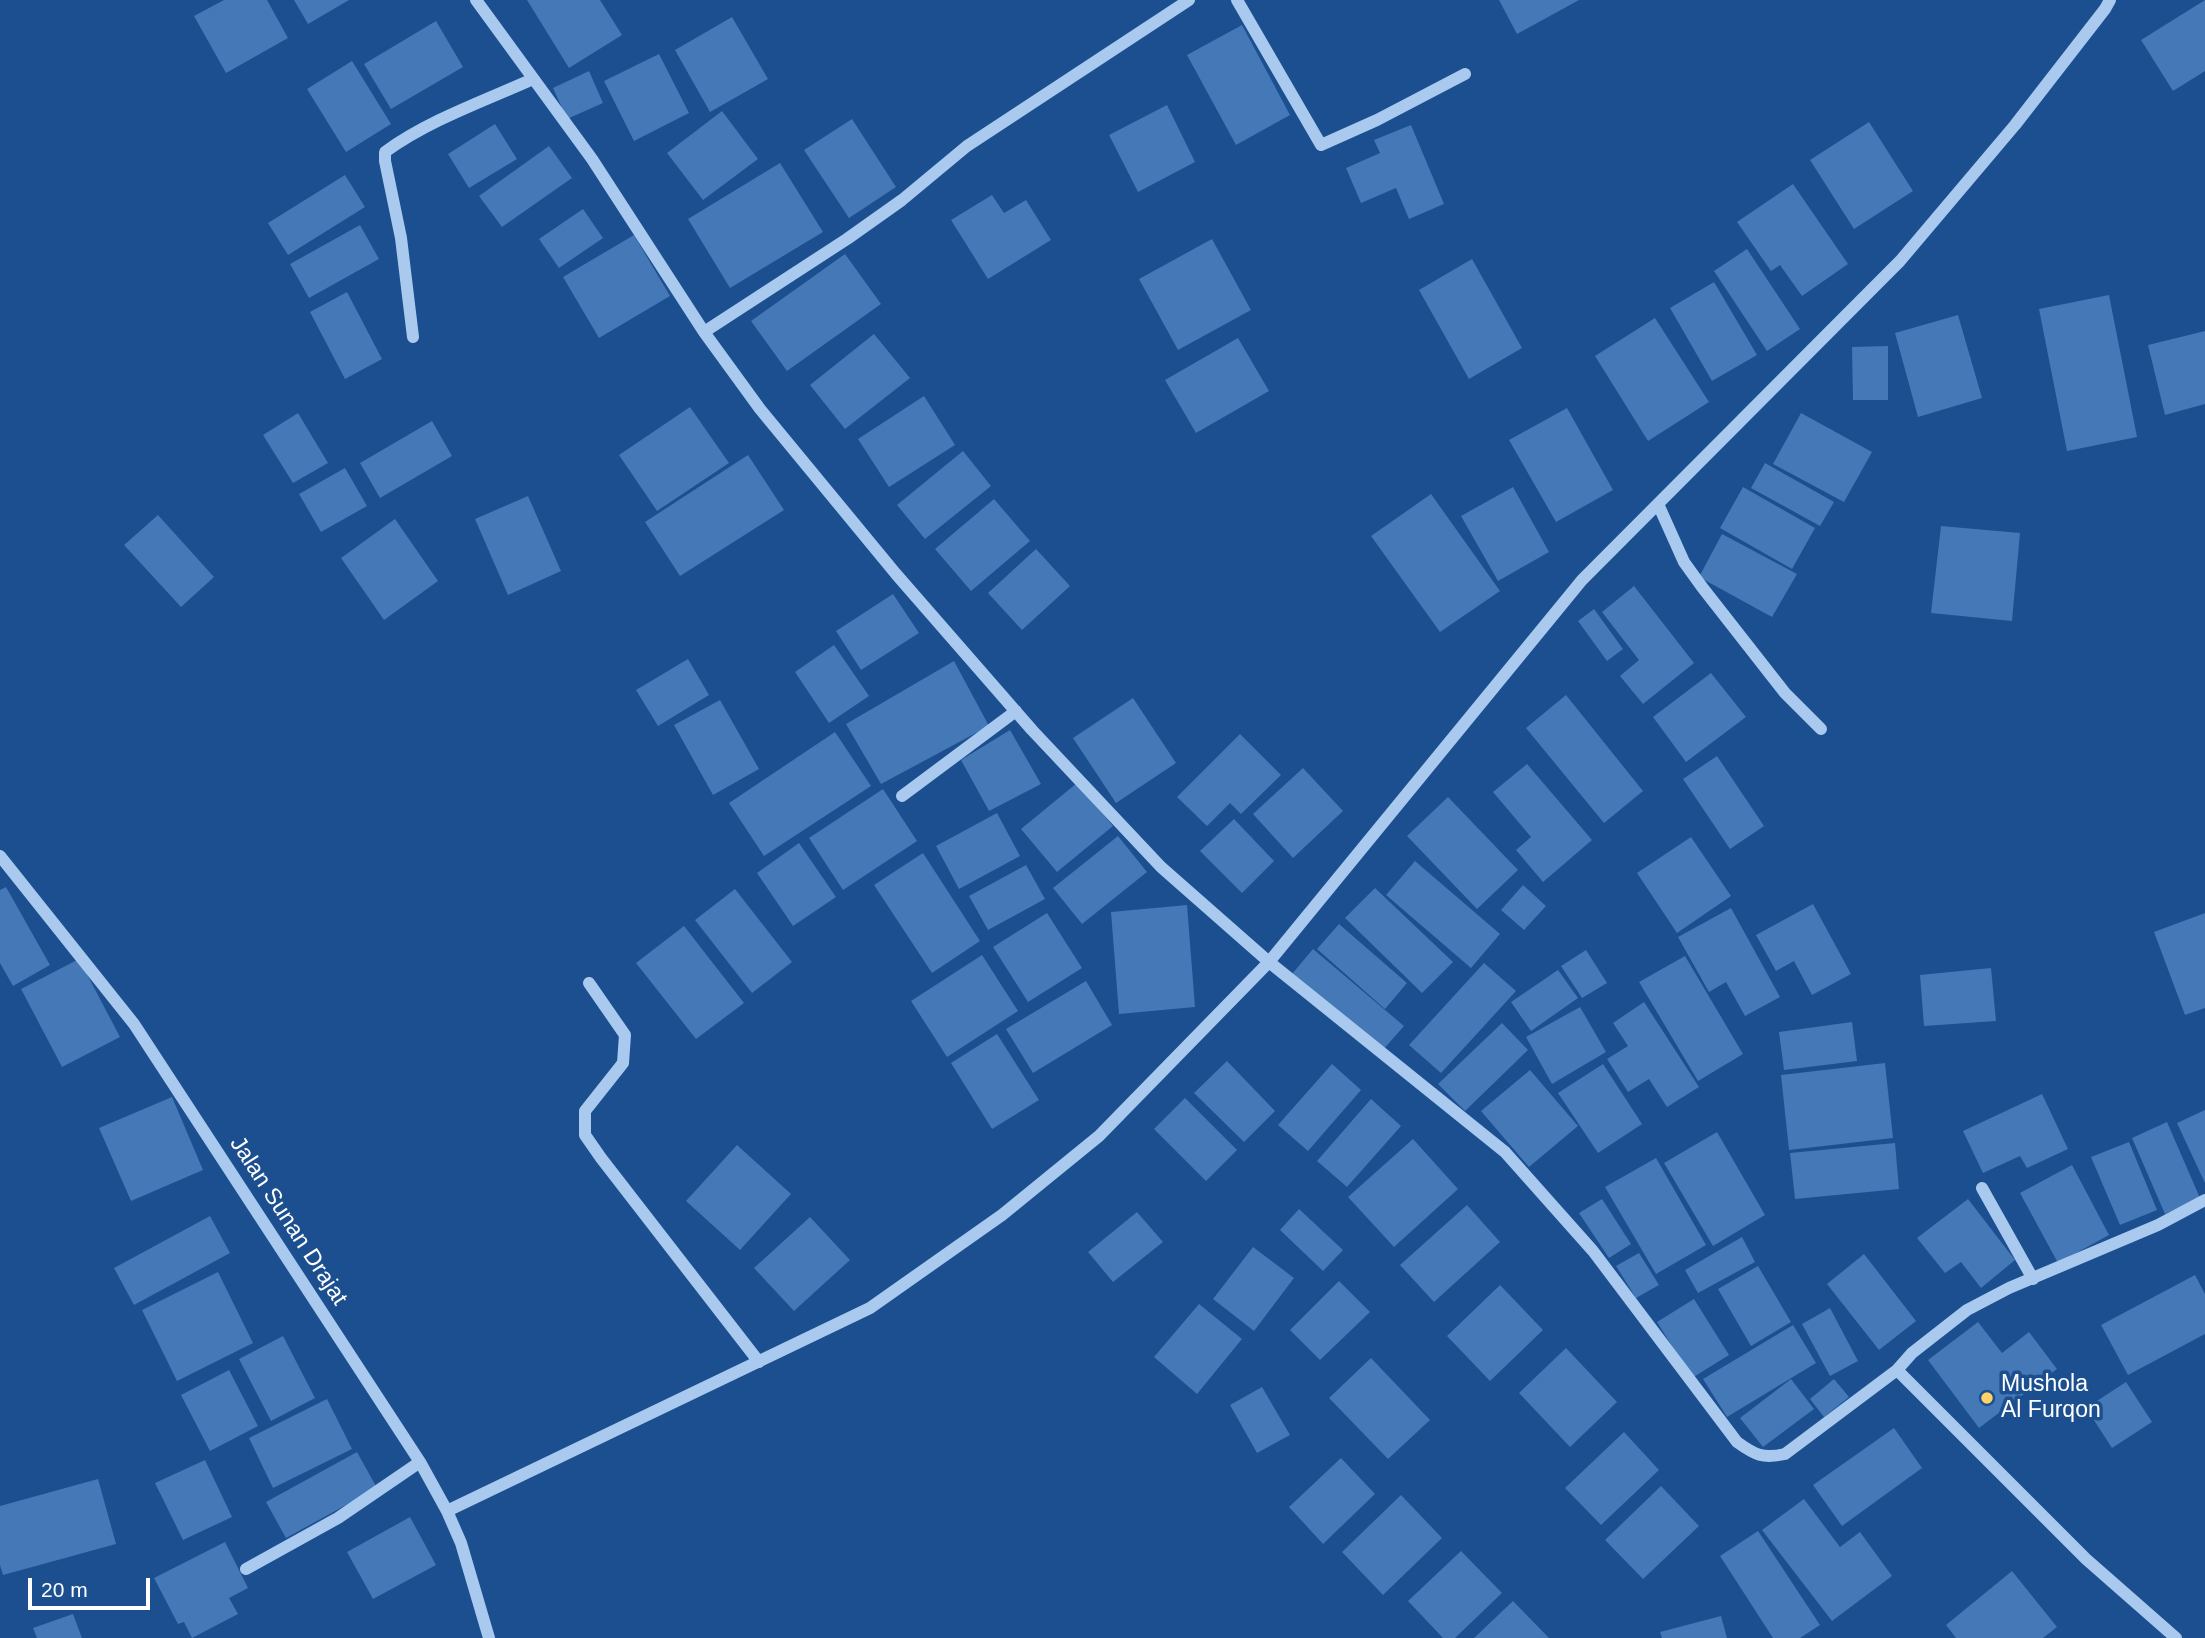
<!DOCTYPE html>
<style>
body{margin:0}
#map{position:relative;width:2205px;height:1638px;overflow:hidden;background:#1b4f8f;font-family:Arial,sans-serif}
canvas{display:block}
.scale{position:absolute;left:28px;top:1578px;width:122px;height:32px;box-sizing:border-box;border:4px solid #fff;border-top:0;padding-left:9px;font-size:21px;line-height:24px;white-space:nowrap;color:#fff;-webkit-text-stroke:5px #1b4f8f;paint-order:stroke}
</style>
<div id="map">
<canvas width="2205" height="1638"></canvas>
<div class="scale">20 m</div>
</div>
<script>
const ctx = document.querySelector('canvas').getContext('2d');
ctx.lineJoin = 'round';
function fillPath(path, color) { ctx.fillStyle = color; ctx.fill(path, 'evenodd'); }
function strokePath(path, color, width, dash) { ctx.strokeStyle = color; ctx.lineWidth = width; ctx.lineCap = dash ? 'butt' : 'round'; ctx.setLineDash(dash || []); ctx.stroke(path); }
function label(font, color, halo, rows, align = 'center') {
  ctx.font = font + ' Arial,sans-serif'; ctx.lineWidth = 7; ctx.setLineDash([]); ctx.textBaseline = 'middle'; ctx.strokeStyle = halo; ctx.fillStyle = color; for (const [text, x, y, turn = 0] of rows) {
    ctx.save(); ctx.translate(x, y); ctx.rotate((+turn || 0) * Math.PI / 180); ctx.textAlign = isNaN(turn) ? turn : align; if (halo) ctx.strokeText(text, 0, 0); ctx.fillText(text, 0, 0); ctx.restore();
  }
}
fillPath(new Path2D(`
 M224,0H267L288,38L226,73L194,16Z
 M294,0H349L308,24Z
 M527,0H600L622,35L569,68Z
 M1499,0H1579L1517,34Z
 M2205,0V71L2173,91L2141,40Z
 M732,17L768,79L710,112L675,50Z
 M436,21L463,67L391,109L364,64Z
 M1242,25L1290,115L1236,145L1187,55Z
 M659,54L689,113L634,141L604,81Z
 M352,61L391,124L346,152L307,89Z
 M589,71L603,103L567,119L553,88Z
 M1167,105L1195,162L1138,192L1109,135Z
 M722,111L758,159L703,200L667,153Z
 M852,119L896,187L849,218L804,150Z
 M1869,122L1913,191L1854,229L1810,160Z
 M495,124L517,159L469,188L448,154Z
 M1411,125L1444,204L1409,219L1396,188L1361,203L1346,168L1380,153L1374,140Z
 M549,146L572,178L502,227L479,196Z
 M780,163L823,232L730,288L688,219Z
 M345,175L365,207L288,255L268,223Z
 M1793,184L1848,264L1802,296L1780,265L1771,271L1737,222Z
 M992,195L1004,213L1026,200L1051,240L988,279L951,220Z
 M583,209L603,238L559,268L539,239Z
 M360,225L379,259L309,298L290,264Z
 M634,235L670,296L599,338L563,277Z
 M1212,239L1251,310L1178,350L1139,279Z
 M1747,249L1800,329L1767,351L1714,271Z
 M845,254L881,304L787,371L751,321Z
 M1472,259L1522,348L1469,379L1419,290Z
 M1714,282L1757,355L1712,381L1670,308Z
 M347,292L382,359L345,379L310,312Z
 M2109,295L2137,437L2067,451L2039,309Z
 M1958,315L1982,398L1918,417L1895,333Z
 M1655,318L1709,402L1648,441L1595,356Z
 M2205,331V404L2165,415L2148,345Z
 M874,334L910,378L845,429L810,385Z
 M1238,338L1269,391L1196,433L1165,380Z
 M1888,346V400H1853L1852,347Z
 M924,396L955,445L889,487L858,439Z
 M690,407L729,463L657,511L619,455Z
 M1567,408L1613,490L1556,522L1509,440Z
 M298,413L328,463L293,483L263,435Z
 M1801,413L1872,452L1844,502L1773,464Z
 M432,421L452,456L380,498L360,463Z
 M963,451L991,486L925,539L897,505Z
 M748,455L784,510L680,576L645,522Z
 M1765,463L1834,502L1820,526L1751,488Z
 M345,468L367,506L321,532L299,494Z
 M1513,487L1549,552L1498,581L1461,516Z
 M1743,487L1815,528L1792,569L1720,528Z
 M1431,494L1500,591L1440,632L1371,536Z
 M528,496L561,571L508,595L475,519Z
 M994,499L1030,541L971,591L935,549Z
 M158,515L214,577L181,607L124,545Z
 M395,519L438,581L384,620L341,558Z
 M1941,526L2020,533L2012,621L1931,613Z
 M1722,534L1797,574L1772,617L1699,577Z
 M1036,549L1070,586L1022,630L988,593Z
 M1634,586L1694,663L1643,704L1620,676L1639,660L1602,612Z
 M893,594L919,633L861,670L836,631Z
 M1594,609L1623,649L1607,661L1578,621Z
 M834,645L869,696L829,723L795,672Z
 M688,659L709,695L658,726L636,690Z
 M954,661L989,726L881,784L846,724Z
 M1711,673L1746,717L1686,762L1653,717Z
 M1566,695L1643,791L1604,823L1526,728Z
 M1133,698L1176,763L1116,803L1073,738Z
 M720,700L759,769L713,795L674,725Z
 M1010,730L1041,784L989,811L961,760Z
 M835,732L871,786L764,856L729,803Z
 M1240,734L1281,775L1241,814L1230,803L1207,826L1177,797Z
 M1717,756L1764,826L1730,849L1683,779Z
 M1527,764L1592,840L1543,882L1516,850L1531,837L1493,792Z
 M1303,768L1343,811L1293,858L1253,814Z
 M1077,783L1113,826L1057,872L1021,829Z
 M883,789L917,841L843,890L809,838Z
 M1448,797L1518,870L1477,909L1407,836Z
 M997,813L1020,856L959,889L936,846Z
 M1234,819L1274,861L1242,893L1200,851Z
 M1118,836L1147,872L1082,924L1053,888Z
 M1691,837L1731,896L1677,933L1637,873Z
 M799,843L836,897L793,926L757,873Z
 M923,853L980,941L932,973L874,885Z
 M1415,861L1500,934L1471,968L1386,895Z
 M1026,865L1045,899L988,930L969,896Z
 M1523,885L1546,906L1524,930L1501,910Z
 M6,887L50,965L13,986L0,963V890Z
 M1375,888L1453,962L1422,993L1345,918Z
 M735,889L792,962L752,993L695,920Z
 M1813,904L1851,974L1812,995L1794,961L1776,971L1756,935Z
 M1187,905L1195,1007L1119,1014L1111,912Z
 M1731,908L1780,997L1745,1016L1726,982L1709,992L1678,937Z
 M1047,913L1082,968L1028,1002L993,947Z
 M2205,913V1008L2185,1015L2154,932Z
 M1339,924L1407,983L1385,1009L1317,949Z
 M684,926L744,1003L696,1039L636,963Z
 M1313,949L1404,1026L1382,1051L1292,974Z
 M1586,950L1607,983L1582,998L1561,966Z
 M982,955L1018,1011L947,1057L911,1001Z
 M1685,956L1743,1054L1698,1081L1639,982Z
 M79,959L120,1037L62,1067L21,989Z
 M1484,963L1516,991L1441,1073L1409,1045Z
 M1991,968L1996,1021L1924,1026L1920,975Z
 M1558,970L1578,998L1531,1031L1511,1002Z
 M1086,981L1112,1025L1033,1073L1006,1029Z
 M1644,1002L1699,1087L1667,1107L1649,1079L1628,1092L1607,1059L1628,1046L1613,1023Z
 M1580,1007L1606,1052L1552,1084L1526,1037Z
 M1852,1022L1857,1061L1784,1070L1779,1032Z
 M1502,1023L1528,1050L1465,1111L1438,1084Z
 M997,1034L1039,1100L992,1129L951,1063Z
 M1227,1061L1275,1111L1244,1142L1194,1093Z
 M1885,1063L1893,1138L1789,1150L1781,1075Z
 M1332,1064L1361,1090L1308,1151L1278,1125Z
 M1603,1064L1642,1124L1598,1153L1558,1093Z
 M1530,1070L1578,1126L1529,1167L1481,1111Z
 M2042,1094L2068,1149L2027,1168L2020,1156L1983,1173L1963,1131Z
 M172,1097L203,1170L131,1201L99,1128Z
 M1185,1098L1237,1150L1206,1181L1154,1129Z
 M1371,1099L1401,1126L1347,1187L1317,1161Z
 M2205,1110V1183L2177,1123Z
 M2167,1122L2200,1198L2165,1214L2132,1138Z
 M1717,1132L1765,1215L1713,1246L1664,1163Z
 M1413,1139L1458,1189L1394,1247L1348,1197Z
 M2129,1142L2157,1210L2120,1225L2091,1157Z
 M1895,1143L1899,1189L1795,1199L1790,1153Z
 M737,1145L791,1194L740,1250L686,1201Z
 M1656,1158L1706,1245L1656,1274L1605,1187Z
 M2072,1165L2109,1235L2058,1263L2020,1193Z
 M1602,1199L1631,1244L1609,1258L1579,1213Z
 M1968,1199L2015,1260L1981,1288L1961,1262L1945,1273L1917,1238Z
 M1467,1205L1500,1242L1434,1302L1400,1265Z
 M1299,1209L1343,1250L1323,1271L1280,1230Z
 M1137,1212L1163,1242L1113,1282L1088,1252Z
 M210,1216L230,1253L134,1305L114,1268Z
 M810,1217L850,1260L794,1311L754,1268Z
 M1742,1237L1755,1262L1698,1293L1685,1270Z
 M1253,1247L1294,1278L1254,1331L1213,1299Z
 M1639,1253L1659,1285L1636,1298L1616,1266Z
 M1864,1254L1916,1321L1879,1350L1827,1284Z
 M1758,1266L1791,1322L1751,1346L1718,1289Z
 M218,1272L253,1343L177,1381L142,1310Z
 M2195,1275L2205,1294V1334L2128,1375L2101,1325Z
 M1339,1281L1370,1312L1320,1360L1290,1330Z
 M1500,1285L1543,1330L1490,1381L1447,1336Z
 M1694,1299L1729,1355L1692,1378L1657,1322Z
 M1199,1304L1242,1339L1197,1394L1154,1357Z
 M1830,1308L1858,1361L1830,1376L1802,1324Z
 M1978,1322L2002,1353L2029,1332L2057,1369L1979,1428L1928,1360Z
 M1793,1325L1816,1363L1727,1417L1703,1379Z
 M283,1336L315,1398L271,1421L239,1359Z
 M1566,1348L1617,1402L1570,1447L1519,1393Z
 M1371,1358L1430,1420L1388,1459L1329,1398Z
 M229,1370L258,1426L210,1451L181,1395Z
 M1791,1379L1814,1409L1763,1447L1740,1418Z
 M1834,1379L1849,1397L1824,1417L1810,1399Z
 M2126,1382L2152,1422L2112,1448L2086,1408Z
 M1262,1387L1290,1435L1257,1453L1230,1405Z
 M327,1399L352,1449L273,1488L249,1438Z
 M1894,1428L1922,1468L1842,1526L1813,1485Z
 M1624,1432L1659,1470L1601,1525L1565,1488Z
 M357,1452L377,1488L286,1538L266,1502Z
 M1341,1458L1375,1494L1323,1544L1289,1507Z
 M205,1460L232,1517L183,1540L155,1483Z
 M98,1479L116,1544L3,1575L0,1565V1506Z
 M1661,1486L1699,1526L1643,1579L1605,1540Z
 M1401,1495L1442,1538L1383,1595L1342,1552Z
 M1804,1499L1840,1547L1860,1532L1892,1576L1832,1621L1762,1530Z
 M410,1517L436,1565L373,1599L347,1552Z
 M1758,1531L1820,1625L1800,1638H1773L1720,1556Z
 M225,1542L248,1588L229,1598L238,1614L192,1638L184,1622L178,1624L154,1578Z
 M1461,1551L1502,1593L1455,1638H1443L1408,1601Z
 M2012,1571L2057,1627L2043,1638H1956L1946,1625Z
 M1513,1601L1549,1638H1474Z
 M73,1614L82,1638H37L33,1628Z
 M1721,1616L1727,1638H1662L1660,1632Z`), '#4478b7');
strokePath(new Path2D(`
 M476,0L592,159L704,332L760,409L896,574L1032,730L1161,867L1269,962L1505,1152L1593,1251L1737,1442C1755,1455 1763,1459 1785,1454L1897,1370L2086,1559L2176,1638
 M1237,0L1321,145L1377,120L1465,74
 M704,332L847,239L902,200L967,146L1189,0
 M413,337L401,238L385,161V152C429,120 484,101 533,79
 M1658,504L1684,562L1702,587L1785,693L1821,729
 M902,796L1016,711
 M0,856L134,1024L420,1462L447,1511L461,1543L489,1638
 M589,983L625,1035L623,1063L585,1111V1135L601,1158L759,1362
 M1982,1188L2033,1279
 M1897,1370L1912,1353L1967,1310L2009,1288L2158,1225L2205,1200
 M447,1511L870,1308L1002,1215L1099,1136L1269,962L1582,580L1900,261L2015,125L2105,9L2110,0
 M246,1569L338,1518L420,1462`), '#a9c9ee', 12);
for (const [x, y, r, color] of [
 [1987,1398,7,"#ffd166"]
]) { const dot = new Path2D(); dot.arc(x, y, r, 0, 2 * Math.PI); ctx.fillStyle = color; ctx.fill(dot); strokePath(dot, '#1b4f8f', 2.5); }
label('23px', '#fff', '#1b4f8f', [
 ["Jalan Sunan Drajat",288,1221,57]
]);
label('23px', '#fff', '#1b4f8f', [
 ["Mushola",2001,1385],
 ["Al Furqon",2001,1411]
], 'left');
</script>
